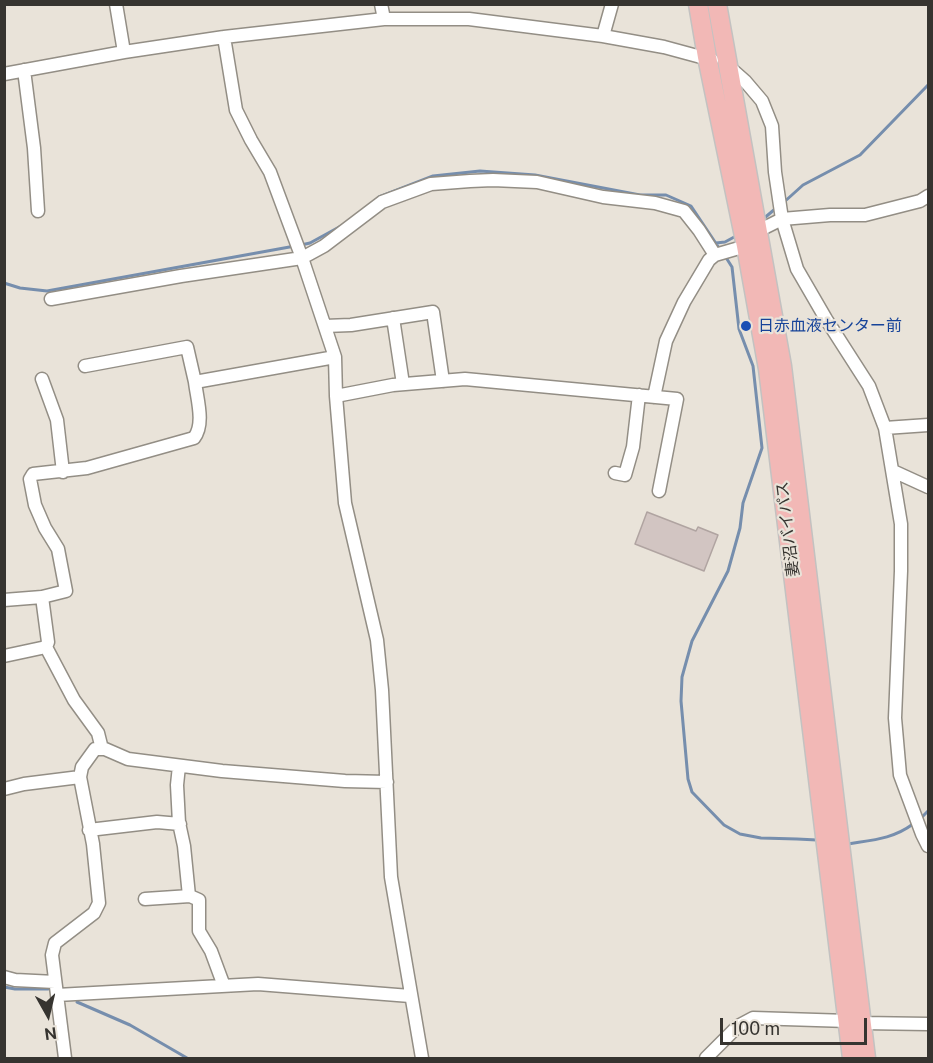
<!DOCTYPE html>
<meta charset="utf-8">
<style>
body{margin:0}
#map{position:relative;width:933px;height:1063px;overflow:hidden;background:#e9e3d9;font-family:"Public Sans",sans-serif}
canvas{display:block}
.frame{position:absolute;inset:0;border:6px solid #363430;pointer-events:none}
.north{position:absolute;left:18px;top:985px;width:60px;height:60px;-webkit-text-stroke:4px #e9e3d9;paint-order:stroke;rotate:172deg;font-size:16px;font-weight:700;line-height:24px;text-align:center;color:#363430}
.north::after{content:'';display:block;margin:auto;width:21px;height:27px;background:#363430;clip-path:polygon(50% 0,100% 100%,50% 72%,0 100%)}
.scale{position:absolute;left:720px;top:1018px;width:147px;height:27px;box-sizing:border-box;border:3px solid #363430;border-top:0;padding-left:8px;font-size:18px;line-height:21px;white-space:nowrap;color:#363430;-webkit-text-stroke:4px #e9e3d9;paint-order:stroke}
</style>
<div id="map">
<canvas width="933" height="1063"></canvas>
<div class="frame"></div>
<div class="north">N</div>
<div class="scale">100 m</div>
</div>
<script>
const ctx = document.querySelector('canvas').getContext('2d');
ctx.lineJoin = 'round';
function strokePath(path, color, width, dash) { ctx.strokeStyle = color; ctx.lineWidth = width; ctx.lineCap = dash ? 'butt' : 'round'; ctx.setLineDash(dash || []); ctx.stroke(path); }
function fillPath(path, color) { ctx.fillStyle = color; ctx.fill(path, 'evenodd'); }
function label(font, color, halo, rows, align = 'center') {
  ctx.font = font + ' "Public Sans","Noto Sans JP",sans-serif'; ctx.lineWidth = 4.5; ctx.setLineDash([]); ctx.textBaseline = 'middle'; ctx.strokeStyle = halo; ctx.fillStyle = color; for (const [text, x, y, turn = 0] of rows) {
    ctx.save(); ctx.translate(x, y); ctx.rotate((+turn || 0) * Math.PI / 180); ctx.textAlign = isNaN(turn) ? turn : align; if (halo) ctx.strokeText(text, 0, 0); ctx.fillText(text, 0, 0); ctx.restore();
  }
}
strokePath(new Path2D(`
 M379,197L433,176L480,171L535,175L640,195H666L691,206L721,251
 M783,203L803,185L860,155L928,85
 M762,220L775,209
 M716,243L725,242L736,236
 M301,245L310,243L341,226
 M725,256L732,267L739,329L753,366L762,448L743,503L740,528L728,571L692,641L682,677L681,701L688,779L692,792L724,825L740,834L761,838L797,839L817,840
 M4,283L20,288L47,291L295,246
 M921,818L928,811
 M848,844C872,840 893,839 913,824
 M4,987L15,989H48
 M77,1002L130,1025L187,1058`), '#768ead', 3);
const building = new Path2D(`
 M647,512L696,531L698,527L718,535L704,571L635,544Z`);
fillPath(building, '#d2c5c2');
strokePath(building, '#b0a4a1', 1.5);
const minor = new Path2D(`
 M116,4L124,52
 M381,4L384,19
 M603,36L612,4
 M224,37L236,110L251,140L270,172L302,258L335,357L336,396L345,503L377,640L382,690L391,877L422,1058
 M728,66L745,81L762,101L772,126L775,172L782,219L797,269L826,319L869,386L885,428L901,524V571L895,718L900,775L922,834L928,846
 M24,70L34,148L38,211
 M4,74L124,52L224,37L384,19H469L603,36L664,47L712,60
 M758,231L782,219L830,215H865L920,201L928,196
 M51,299L181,276L302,258L324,246L382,202L431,184L470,181L493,180L537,182L603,197L655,203L684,211L699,230L715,255
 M393,318L403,384
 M325,326L351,325L433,312L443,381
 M85,366L187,347L195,382L335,357
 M42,379L57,420L63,472
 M336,396L393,385L465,379L677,399L659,491
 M654,397L666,341L684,302L709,260L715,255L746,246
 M885,428L928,425
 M893,471L928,487
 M615,473L625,475L633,447L639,395
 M4,600L42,597
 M4,656L46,647
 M102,749L98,733L74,700L46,647L48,642L42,597L66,591L58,549L45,528L35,505L30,479L33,474L87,468L194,438C205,424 197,399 195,382
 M179,766L177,785L179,823L184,846L189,896
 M4,789L24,784L80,777
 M89,830L157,822L180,824
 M145,899L190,896L199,900V931L211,951L224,986
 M4,977L15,980L55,982
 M57,995L258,984L410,996
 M65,1058L52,955L55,943L94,913L99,903L93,844L80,777L82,767L95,749H105L128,759L222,771L345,781L387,782
 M706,1058L738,1026L753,1018L848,1021L862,1023L928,1024`);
const highway = new Path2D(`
 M698,4L707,57L746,246L768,369L852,1058
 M717,4L782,366L866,1058`);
strokePath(minor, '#938e85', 15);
strokePath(highway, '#c3c2c1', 21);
strokePath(minor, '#fff', 12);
strokePath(highway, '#f2b8b6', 18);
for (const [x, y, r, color] of [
 [746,326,6,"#1a4fb4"]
]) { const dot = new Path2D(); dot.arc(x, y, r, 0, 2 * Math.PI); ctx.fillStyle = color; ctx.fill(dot); strokePath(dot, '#e9e3d9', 2); }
label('16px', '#164399', '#e9e3d9', [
 ["日赤血液センター前",758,326]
], 'left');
label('16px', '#363430', '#e9e3d9', [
 ["妻沼バイパス",788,529,-97]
]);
</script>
